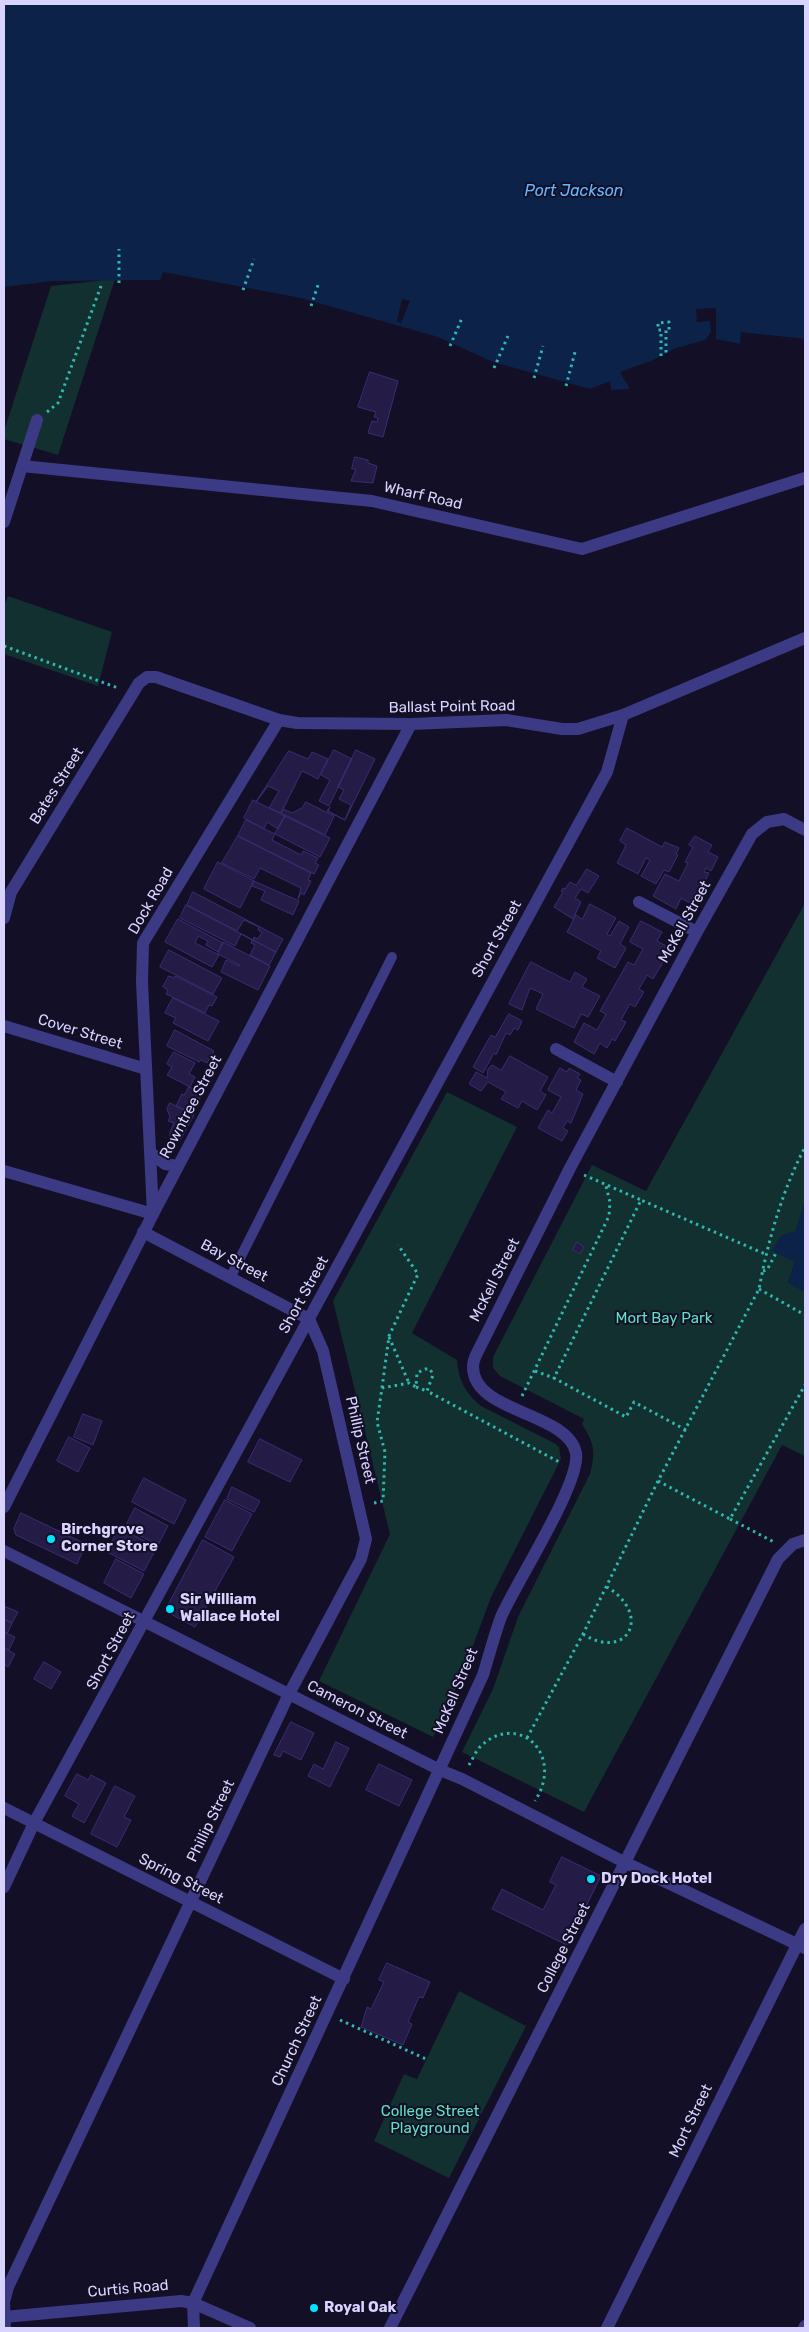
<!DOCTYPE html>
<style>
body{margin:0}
#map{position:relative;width:809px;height:2332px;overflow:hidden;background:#130f26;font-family:Rubik,sans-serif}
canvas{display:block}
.frame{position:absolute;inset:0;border:5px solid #d9d4ff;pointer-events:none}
</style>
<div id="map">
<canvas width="809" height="2332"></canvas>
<div class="frame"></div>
</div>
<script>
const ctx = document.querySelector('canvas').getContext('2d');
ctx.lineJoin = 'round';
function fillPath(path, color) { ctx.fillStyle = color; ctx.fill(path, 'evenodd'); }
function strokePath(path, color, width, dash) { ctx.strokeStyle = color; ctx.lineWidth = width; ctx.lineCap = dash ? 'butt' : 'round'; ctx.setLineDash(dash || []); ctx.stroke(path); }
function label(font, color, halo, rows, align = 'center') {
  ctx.font = font + ' Rubik,sans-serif'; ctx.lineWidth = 4; ctx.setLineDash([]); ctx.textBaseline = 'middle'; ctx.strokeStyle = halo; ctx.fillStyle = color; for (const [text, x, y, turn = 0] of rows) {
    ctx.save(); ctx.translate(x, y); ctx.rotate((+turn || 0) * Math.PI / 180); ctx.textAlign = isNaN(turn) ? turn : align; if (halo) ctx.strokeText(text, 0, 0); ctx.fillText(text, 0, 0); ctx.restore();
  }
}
fillPath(new Path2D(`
 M115,279L58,455L4,439V431L51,286Z
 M8,596L112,632L98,686L4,654V606Z
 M805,903V1200L796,1231L780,1237L795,1262L788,1282L805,1292V1456L782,1445L584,1812L462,1752L493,1689L518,1617L590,1474C596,1452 594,1443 582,1424L584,1419L500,1376L493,1368V1357L592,1165L646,1191Z
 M447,1092L517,1127L412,1333L457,1360C458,1380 466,1394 481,1406L554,1443L559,1447L561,1459L491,1597L461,1678L433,1737L319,1681L390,1534L333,1301Z
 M459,1991L526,2026L449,2178L374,2141L404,2074L417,2079Z`), '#12302f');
fillPath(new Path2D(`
 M4,4H805V339L741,332L740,344L716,339L705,340L676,348L651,361L620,372L630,389L611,390L610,381L590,389L493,362L438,337L301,298L163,272L160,280L52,281L4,287Z
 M805,1200V1292L788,1282L795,1262L772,1251L780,1237L796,1231Z`), '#0c2248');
fillPath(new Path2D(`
 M402,299L410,301L401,323L397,321Z
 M716,308V339L705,340L711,332L710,321L697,322L696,309Z`), '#130f26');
const building = new Path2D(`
 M370,372L398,381L383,437L368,433L372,421L377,422L378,418L374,417L376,412L358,407Z
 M355,457L368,460V463L377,466L373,483L351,481L356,469H352Z
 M334,750L352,759L329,806L319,801L330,780L321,775Z
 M356,750L375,759L345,820L327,811L330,807L328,811L345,820L351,805L339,799L344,790L338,787Z
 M289,751L308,759L312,752L328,759L318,779L302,771L281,813L269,808L279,791L268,786L256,802Z
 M253,800L285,816L278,829L267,822L264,829L244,818Z
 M306,802L334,816L325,835L281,813L283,809L292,813L302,808Z
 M285,816L330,838L320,857L275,834Z
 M246,820L275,834L272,840L301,855L303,851L318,858L315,863L319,865L314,874L238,836Z
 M627,828L662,847L665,842L679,848L676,854L678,855L669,872L664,870L656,884L641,876L650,860L646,858L638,874L617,863L626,845L620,841Z
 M238,836L311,873L308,880L311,881L304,895L301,893L298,899L301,888L260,868L254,879L222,863Z
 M695,836L712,845L708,852L718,857L711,871L706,868L704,872L709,873L698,895L695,893L690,903L681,898L676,909L653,896L665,874L679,881L688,863L685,862L693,847L689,845Z
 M218,862L254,881L240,908L204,889Z
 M587,869L599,876L588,893L581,889L575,898L581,902L573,919L554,907L563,892L561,891L563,888L565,889L570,882L576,885Z
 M254,881L299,901L293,915L261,900L265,891L252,886Z
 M193,892L283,939L276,952L253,940L254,937L258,939L262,932L258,930L259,927L244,920L237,931L187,905Z
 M590,904L616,918L607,934L610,936L619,921L629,927L620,944L626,948L615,968L597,958L601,951L567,932L576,915L582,919Z
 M186,905L276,952L269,965L250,955L255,945L251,943L252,940L241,934L235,946L180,918Z
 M178,919L223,943L218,952L206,945L208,941L198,936L195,943L219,955L212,967L165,942Z
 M641,921L662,932L657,941L666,946L661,954L666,957L653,979L647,975L639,989L644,992L635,1007L630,1004L621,1020L626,1022L615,1041L612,1039L607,1048L600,1043L594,1054L574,1042L584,1023L597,1030L606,1014L600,1011L628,962L634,965L643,949L630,942Z
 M223,942L270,966L258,990L221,972L226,960L239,966L240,965L218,954Z
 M169,950L222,978L213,994L160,967Z
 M531,962L570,982L575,972L587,979L582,987L600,996L588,1017L581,1014L574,1028L536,1009L543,994L530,988L522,1010L509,1004Z
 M169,976L174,978L175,976L217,997L212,1006L209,1005L205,1013L166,994L168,990L163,987Z
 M173,998L219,1021L208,1041L173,1023L176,1018L165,1013Z
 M509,1014L522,1021L518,1030L514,1028L510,1035L506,1033L496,1055L494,1053L483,1073L473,1067L491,1035L495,1037Z
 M175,1030L214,1051L207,1063L201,1060L199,1062L167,1046Z
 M174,1052L195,1063L189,1074L195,1077L190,1087L167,1075L172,1067L167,1064Z
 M510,1056L548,1077L540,1091L546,1095L537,1110L522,1101L518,1108L501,1099L506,1092L488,1082L481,1091L469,1084L476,1072L487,1078L488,1069L492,1065L501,1070Z
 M560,1068L567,1072L569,1068L580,1074L577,1078L581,1080L576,1090L583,1094L571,1123L567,1121L563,1128L568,1131L562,1141L538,1128L548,1110L552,1113L561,1097L548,1090Z
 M189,1087L202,1093L193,1114L176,1106L182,1094L184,1095Z
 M170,1103L194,1115L181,1139L170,1137V1132L174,1123L168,1121L170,1117L167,1109Z
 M577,1242L584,1247L580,1254L573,1250Z
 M83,1414L102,1421L93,1445L74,1437Z
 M69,1437L90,1448L78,1472L57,1461Z
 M260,1439L302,1460L290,1482L248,1462Z
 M144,1478L186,1500L174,1524L132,1502Z
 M232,1487L260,1501L254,1512L227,1499Z
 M225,1500L252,1514L232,1551L205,1537Z
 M135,1508L168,1526L158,1545L125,1528Z
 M21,1513L86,1544L77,1564L16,1535L14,1529Z
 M119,1528L157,1547L144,1571L107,1552Z
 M203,1540L234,1557L195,1627L167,1612V1607Z
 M116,1559L144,1574L131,1598L104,1583Z
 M4,1606L18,1612L12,1623L4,1619Z
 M4,1619L12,1623L7,1634L4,1632Z
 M4,1632L15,1637L9,1650L4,1648Z
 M4,1648L15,1654L8,1667L4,1664Z
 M44,1662L61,1672L51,1689L34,1679Z
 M291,1722L314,1733L301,1760L283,1751L280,1757L274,1755Z
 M336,1742L349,1748L330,1787L308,1776L314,1764L323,1769Z
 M379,1764L412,1780L399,1806L366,1790Z
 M77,1774L88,1780L91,1775L106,1783L84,1823L72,1816L79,1804L65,1796Z
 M115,1786L135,1796L124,1817L131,1820L117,1847L91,1834Z
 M562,1857L601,1876L567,1945L492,1909L502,1889L543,1910L556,1885L550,1882Z
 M387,1963L430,1982L423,1998L419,1997L408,2022L412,2024L403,2045L361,2027L367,2007L371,2009L384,1982L379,1980Z`);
fillPath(building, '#241b47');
strokePath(building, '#3b2d73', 1);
strokePath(new Path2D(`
 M119,283V249
 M243,290L254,259
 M311,306L319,282
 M450,346L462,318
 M661,356V330H658V323L669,322V330H666V354
 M494,368L508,336
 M534,378L543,346
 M566,386L575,352
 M47,412L58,403L101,286
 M4,646L118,688
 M584,1175L641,1200
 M763,1271L767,1270L776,1253
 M759,1289L805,1315
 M389,1337L409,1383
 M535,1371L554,1378
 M416,1387L427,1391
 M382,1388L389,1336L418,1274L398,1245
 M522,1396L609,1216L610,1202L606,1186
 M686,1430L634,1402L626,1417L554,1378L641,1200L765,1254
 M658,1481L730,1519L805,1385
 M374,1503L383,1501L385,1452L377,1422L382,1388L409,1383L416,1387L417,1373L425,1369H430L433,1375L427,1391L561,1463
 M730,1519L774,1542
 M583,1634C627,1662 653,1615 607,1587
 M527,1738L583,1634L658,1481L759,1289C768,1241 782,1191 805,1147
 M469,1765C472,1760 475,1753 479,1748C515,1710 566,1752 535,1801
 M340,2020L426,2059`), '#2fb8b0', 3, [2.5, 4]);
strokePath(new Path2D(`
 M230,1278L392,957`), '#3d3a85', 10);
strokePath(new Path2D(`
 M22,466L372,501L582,549L805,478
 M4,522L37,420
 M639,902L697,932
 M4,918L11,892L139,683L147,677H156L279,720L297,723L411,724L506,720L562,729H578L623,715L805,638
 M4,1026L146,1069
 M556,1049L617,1082
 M151,1153L165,1164L178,1166
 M4,1171L153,1214
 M153,1214L411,724
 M153,1214L142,982L143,943L279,720
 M4,1551L440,1770L462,1779L626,1863L805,1948
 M4,1808L344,1979
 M4,1887L34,1823L607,772L623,715
 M4,2317L181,2301L193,2303L250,2328
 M5,2328L4,2302L8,2287L289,1694L361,1559L366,1539L323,1351L309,1319L143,1232
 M194,2328L193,2303L483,1675C489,1656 494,1636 501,1617C515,1584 581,1483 576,1453C568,1412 473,1413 473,1367C473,1363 475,1357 477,1353L570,1168L697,932L752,834L767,822L784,819L805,830
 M390,2328L778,1559L793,1544L805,1540
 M607,2328L805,1929
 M804,2328L805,2326`), '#3d3a85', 12);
strokePath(new Path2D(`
 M4,1507L153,1214`), '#3d3a85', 12);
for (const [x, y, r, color] of [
 [51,1539,5,"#00e5ff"],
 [170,1609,5,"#00e5ff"],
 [591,1879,5,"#00e5ff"],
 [314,2308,5,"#00e5ff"]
]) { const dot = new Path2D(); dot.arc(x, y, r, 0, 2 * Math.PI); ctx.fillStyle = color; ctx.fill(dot); strokePath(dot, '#130f26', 2); }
label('15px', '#d9d4ff', '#130f26', [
 ["Wharf Road",423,496,13],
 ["Ballast Point Road",452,707,-1],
 ["Bates Street",57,786,-58],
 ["Dock Road",151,901,-60],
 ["McKell Street",685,922,-61],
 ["Short Street",497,939,-61],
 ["Cover Street",80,1032,17],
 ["Rowntree Street",191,1107,-62],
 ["Bay Street",234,1261,28],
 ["McKell Street",495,1280,-63],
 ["Short Street",304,1295,-61],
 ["Phillip Street",360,1440,77],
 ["Short Street",111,1651,-62],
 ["McKell Street",456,1691,-67],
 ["Cameron Street",357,1710,27],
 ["Phillip Street",211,1821,-64],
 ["Spring Street",181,1879,27],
 ["College Street",564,1948,-63],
 ["Church Street",297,2041,-65],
 ["Mort Street",691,2121,-64],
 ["Curtis Road",128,2289,-5]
]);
label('15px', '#5fe0c0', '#130f26', [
 ["Mort Bay Park",664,1319],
 ["College Street",430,2112],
 ["Playground",430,2129]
]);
label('bold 15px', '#d9d4ff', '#130f26', [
 ["Birchgrove",61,1530],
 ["Corner Store",61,1547],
 ["Sir William",180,1600],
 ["Wallace Hotel",180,1617],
 ["Dry Dock Hotel",601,1879],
 ["Royal Oak",324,2308]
], 'left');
label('italic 16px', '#62b6ff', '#130f26', [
 ["Port Jackson",574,191]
]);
</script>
